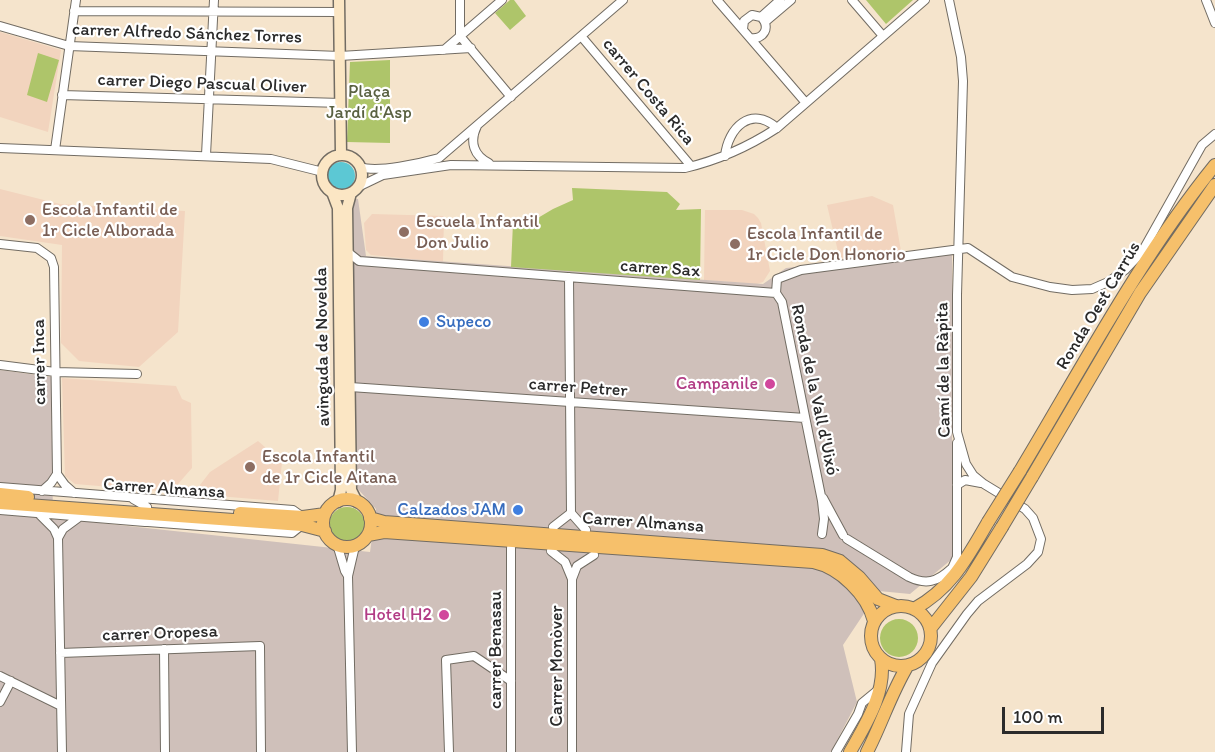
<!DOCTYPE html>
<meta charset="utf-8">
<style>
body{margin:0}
#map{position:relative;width:1215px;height:752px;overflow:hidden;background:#f5e4cc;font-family:Itim,sans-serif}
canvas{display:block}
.scale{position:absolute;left:1002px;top:707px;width:102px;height:27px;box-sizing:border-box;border:3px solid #2b2b2b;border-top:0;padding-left:8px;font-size:18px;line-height:21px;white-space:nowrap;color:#2b2b2b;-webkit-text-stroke:4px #fff;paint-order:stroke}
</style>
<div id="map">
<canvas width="1215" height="752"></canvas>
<div class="scale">100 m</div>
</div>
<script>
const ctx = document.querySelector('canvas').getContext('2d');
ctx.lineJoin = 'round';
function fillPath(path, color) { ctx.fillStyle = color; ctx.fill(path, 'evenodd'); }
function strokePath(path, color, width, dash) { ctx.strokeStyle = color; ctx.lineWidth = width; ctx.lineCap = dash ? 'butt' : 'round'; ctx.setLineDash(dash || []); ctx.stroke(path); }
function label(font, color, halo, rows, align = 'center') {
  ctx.font = font + ' Itim,sans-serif'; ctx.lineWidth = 4.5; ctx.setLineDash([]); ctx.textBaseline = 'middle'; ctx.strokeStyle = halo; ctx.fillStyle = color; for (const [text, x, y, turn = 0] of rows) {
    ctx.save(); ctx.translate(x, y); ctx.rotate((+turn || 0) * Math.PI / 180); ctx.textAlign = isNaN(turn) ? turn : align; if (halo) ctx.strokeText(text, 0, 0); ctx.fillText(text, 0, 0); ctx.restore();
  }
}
fillPath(new Path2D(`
 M0,32L61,50L48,132L0,117Z
 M0,189L60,204L185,211L178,332L139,367L79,361L61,343L62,245L0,236Z
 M872,196L893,205L901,251L840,260L827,205Z
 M705,210H742L754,214L758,218L761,223L770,271L763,282L757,284L704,280Z
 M372,214L444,216L443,262L371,255L366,250L364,223Z
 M62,378L176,386L182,399L191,403L192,468L171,492L75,484L65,476Z
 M258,441L282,462L278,501L193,494L210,472Z`), '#f2d4be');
fillPath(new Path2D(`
 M347,199H358L366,256L763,284L786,268L952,250V559L910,594L879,591L843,645L857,702L831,752H0V370L51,377L53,518L370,552L376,509L356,487Z`), '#cfc0ba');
fillPath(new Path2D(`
 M510,0H514L526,16L510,30L495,13Z
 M866,0H913L886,24Z
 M38,53L59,60L47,102L27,95Z
 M390,60V143L347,142L350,62Z
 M572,188L667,192L680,204L676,210L701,209L700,280L511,267L513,223L526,225L553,209L573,200Z
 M329 525a18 18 0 1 1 36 0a18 18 0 1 1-36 0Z
 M880 638a19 19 0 1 1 38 0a19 19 0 1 1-38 0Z`), '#aec56a');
fillPath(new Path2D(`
 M327 176a14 14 0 1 1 28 0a14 14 0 1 1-28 0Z`), '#5cc8d4');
const street = new Path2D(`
 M460,0V36L511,97
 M717,0L750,38C764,40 771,27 761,17L752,15L744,21L743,29
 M852,0L883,36
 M1206,0L1215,23
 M74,11L339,12
 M761,17L780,0
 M765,22L791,0
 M0,26L69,46L340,56L471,48
 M581,36L691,166
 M750,38L806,103
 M444,50L502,0
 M62,95L341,103
 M477,126C469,142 474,156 489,163
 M0,148L271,159L323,172
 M55,150L76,0
 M206,155L214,0
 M725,156C728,128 751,105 777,128
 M360,167C378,173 421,163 439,158L623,0
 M358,187L383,175L451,165L685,168C719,160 748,147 777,128L925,0
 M0,244L37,248L51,258L54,267L57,474
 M349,253L359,261L372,262L776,293L777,279L801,270L968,248L1012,277L1050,287L1072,290L1092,289L1108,282L1125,270L1142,252L1202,145L1215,134
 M569,277L571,513L586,530
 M776,293L782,302L822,501L824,519L822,534
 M0,365L55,372L137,374
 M350,387L805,418
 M957,485L965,480L981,483
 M0,487L293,510L300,515
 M42,491L51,483L57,474L65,485L74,493
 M823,498L843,535
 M133,499L147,507
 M0,510L145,522
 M39,514L54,529L58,538L63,529L78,518
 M137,515L148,522L292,533L302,525
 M553,527L571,513
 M58,538L62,752
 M847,539L909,577C926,585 937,582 951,569
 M337,544L345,571L348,576
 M511,548V752
 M551,551L565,562L572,579V752
 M949,575L957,557V443
 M572,579L577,566L594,555
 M164,649L165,752
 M60,653L260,646L261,752
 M0,676L61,706
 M0,702L11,681
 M352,752L348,576L355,546
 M449,752L446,660L474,656L511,681
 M836,752L858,714L862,703L879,689
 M906,752L909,714L932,663L967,614L978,601L1027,564L1038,552L1041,539L1033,518L1025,509L984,484L973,475L966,464L957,432V295L963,81L961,57L949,0`);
const secondary = new Path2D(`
 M339,0L341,155
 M322 175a20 20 0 1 1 40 0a20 20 0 1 1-40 0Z
 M332,192L338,208L341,490L338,502
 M351,193L347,208L351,490L357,502`);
const primary = new Path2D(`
 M1020,471C1082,368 1139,259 1215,165
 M1032,477L1140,293L1215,185
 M0,494L28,497
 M323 523a24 24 0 1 1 48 0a24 24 0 1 1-48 0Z
 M0,503L302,525L325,531
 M240,513L303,517L325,514
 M370,518L384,522L822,555L840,561L859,577L878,599L896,606
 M368,535L384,532L813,562C840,568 867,594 874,621
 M871 636a30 30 0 1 1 60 0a30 30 0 1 1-60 0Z
 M914,609C952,588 967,558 988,522
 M930,629L971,577L1002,527
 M850,752C865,725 887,692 881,659
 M867,752C882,723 891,693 908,665`);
strokePath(street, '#726c63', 10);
strokePath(secondary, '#726c63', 13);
strokePath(primary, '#726c63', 14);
strokePath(street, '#fff', 8);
strokePath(secondary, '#fbe6c4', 10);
strokePath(primary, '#f6c06b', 12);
const primaryBridge = new Path2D(`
 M988,522L1020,471
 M1002,527L1032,477`);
strokePath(primaryBridge, '#726c63', 14, []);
strokePath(primaryBridge, '#f6c06b', 12);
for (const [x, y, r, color] of [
 [30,220,6,"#8d6e63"],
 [404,232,6,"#8d6e63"],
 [735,244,6,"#8d6e63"],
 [424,322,6,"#3f7fe0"],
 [770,384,6,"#d1479c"],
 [250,467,6,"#8d6e63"],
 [518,510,6,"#3f7fe0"],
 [444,615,6,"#d1479c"]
]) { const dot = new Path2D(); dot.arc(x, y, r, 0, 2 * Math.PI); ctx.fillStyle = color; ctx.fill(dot); strokePath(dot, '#fff', 2); }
label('18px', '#2b2b2b', '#fff', [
 ["carrer Alfredo Sánchez Torres",187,34,2],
 ["carrer Diego Pascual Oliver",202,84,2],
 ["carrer Costa Rica",648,92,50],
 ["carrer Sax",660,269,4],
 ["Ronda Oest Carrús",1099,306,-59],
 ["avinguda de Novelda",323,347,-91],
 ["carrer Inca",40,362,-91],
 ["Camí de la Ràpita",944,370,-91],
 ["carrer Petrer",578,388,4],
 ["Ronda de la Vall d'Uixó",814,390,78],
 ["Carrer Almansa",164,489,4],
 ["Carrer Almansa",643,523,4],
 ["carrer Oropesa",160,634,-2],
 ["carrer Benasau",496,650,-90],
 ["Carrer Monòver",557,666,-90]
]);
label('18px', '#596141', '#fff', [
 ["Plaça",369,92],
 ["Jardí d'Asp",369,113]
]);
label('18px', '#785e54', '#fff', [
 ["Escola Infantil de",42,210],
 ["1r Cicle Alborada",42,231],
 ["Escuela Infantil",416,222],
 ["Don Julio",416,243],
 ["Escola Infantil de",747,234],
 ["1r Cicle Don Honorio",747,255],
 ["Escola Infantil",262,457],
 ["de 1r Cicle Aitana",262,478]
], 'left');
label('18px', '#366cbe', '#fff', [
 ["Supeco",436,322],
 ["Calzados JAM",506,510,"right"]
], 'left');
label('18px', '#b23c85', '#fff', [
 ["Campanile",758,384],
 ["Hotel H2",432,615]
], 'right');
</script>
